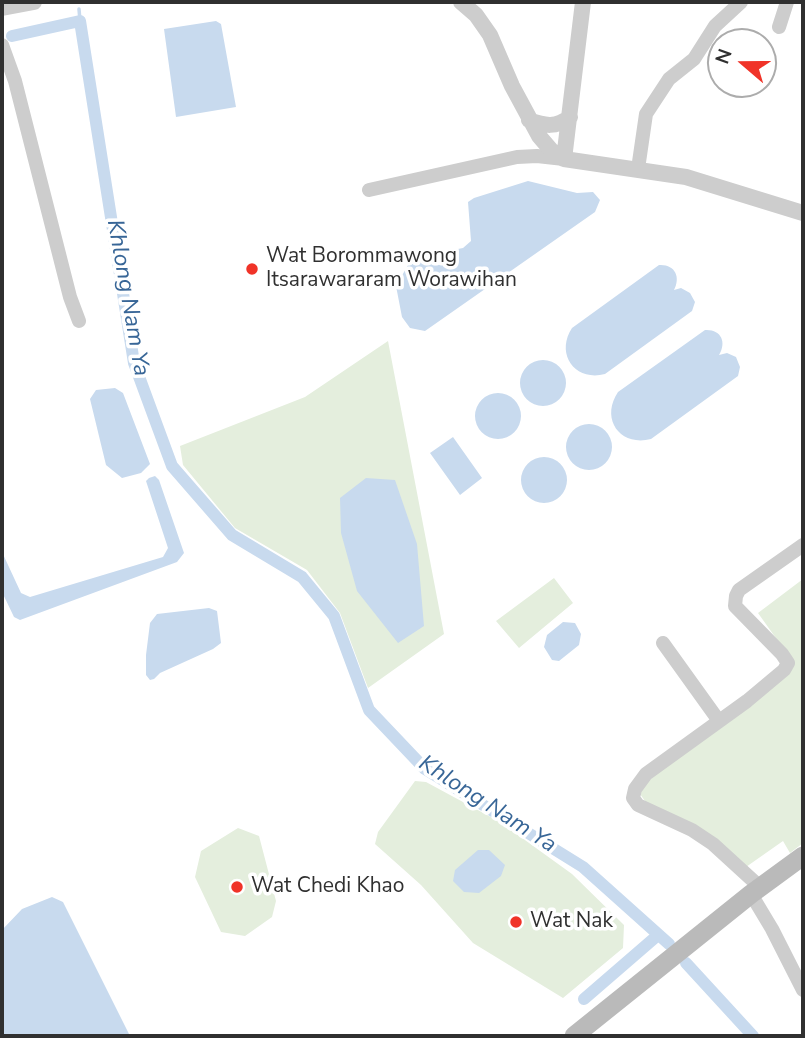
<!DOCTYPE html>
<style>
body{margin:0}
#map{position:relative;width:805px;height:1038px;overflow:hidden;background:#fff;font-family:"Nunito Sans",sans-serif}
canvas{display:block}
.frame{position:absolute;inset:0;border:4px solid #303030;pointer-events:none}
.north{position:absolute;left:707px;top:28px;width:70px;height:70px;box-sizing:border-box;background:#fff;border:2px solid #acacac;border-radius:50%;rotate:290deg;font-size:19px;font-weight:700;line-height:28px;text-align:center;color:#303030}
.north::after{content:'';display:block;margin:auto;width:24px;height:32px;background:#f03328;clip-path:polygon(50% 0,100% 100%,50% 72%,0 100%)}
</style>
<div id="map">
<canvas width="805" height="1038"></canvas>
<div class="frame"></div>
<div class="north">N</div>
</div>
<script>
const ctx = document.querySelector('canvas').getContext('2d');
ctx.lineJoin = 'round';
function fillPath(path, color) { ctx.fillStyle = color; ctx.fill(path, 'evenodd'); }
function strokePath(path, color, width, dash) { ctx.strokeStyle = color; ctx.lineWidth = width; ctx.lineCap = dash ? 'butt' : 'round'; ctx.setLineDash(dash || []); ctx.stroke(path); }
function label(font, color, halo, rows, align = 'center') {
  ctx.font = font + ' "Nunito Sans",sans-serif'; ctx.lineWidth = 7; ctx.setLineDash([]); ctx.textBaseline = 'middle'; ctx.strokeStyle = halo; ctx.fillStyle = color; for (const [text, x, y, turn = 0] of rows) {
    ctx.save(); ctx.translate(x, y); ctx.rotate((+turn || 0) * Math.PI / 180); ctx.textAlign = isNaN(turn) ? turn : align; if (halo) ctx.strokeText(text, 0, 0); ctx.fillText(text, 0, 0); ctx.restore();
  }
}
fillPath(new Path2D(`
 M388,341L444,634L368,688L340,613L307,570L235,528L183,465L180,446L305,397Z
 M554,578L573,603L519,648L496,621Z
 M803,579V843L790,853L783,841L746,867L645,801L640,794L641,787L793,662L758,613Z
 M415,781L426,782L500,822L572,874L624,925L623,948L563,998L473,943L421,885L375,844L378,832Z
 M238,828L259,836L276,901L272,917L245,936L221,932L195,877L201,851Z`), '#e4eedd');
fillPath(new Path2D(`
 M216,21L221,24L236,107L176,117L164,29Z
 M528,181L577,193L593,192L600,200L595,212L425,331L410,328L402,317L396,286L412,258L463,248L471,241L468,202L474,198Z
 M659,265C675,264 681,277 674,290L681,288L690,293L695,302L692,311L605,374C575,382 555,354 572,328Z
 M705,330C721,329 727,342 719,355L727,353L736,357L740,367L738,376L651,439C620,447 600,419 618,392Z
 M520 383a23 23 0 1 1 46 0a23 23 0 1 1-46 0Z
 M115,388L123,393L150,464L141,473L122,478L106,465L90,399L96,390Z
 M475 416a23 23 0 1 1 46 0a23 23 0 1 1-46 0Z
 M566 447a23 23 0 1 1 46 0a23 23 0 1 1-46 0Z
 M453,437L482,478L460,495L430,453Z
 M521 480a23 23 0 1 1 46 0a23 23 0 1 1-46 0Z
 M155,476L159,480L184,553L177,562L20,620L14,617L2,592V552L21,593L30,597L163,557L168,548L146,481L149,478Z
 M366,478L395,480L417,544L424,626L398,643L357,591L341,533L340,498Z
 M209,608L217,611L221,643L213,649L160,673L154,679L150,680L146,675V655L150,623L157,614Z
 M563,622L575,623L581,634L579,645L559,661L552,660L544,647L547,635Z
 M478,850H489L505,865L501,876L479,893L464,892L453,881L455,870Z
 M52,897L63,902L130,1036H2V930L22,909Z`), '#c8daee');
strokePath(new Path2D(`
 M79,9L80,21`), '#c8daee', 3.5);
strokePath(new Path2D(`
 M12,36L80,21L134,363L172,466L232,535L302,577L334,616L369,710L425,769L583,867L669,944
 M686,963L753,1036
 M584,999L658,935`), '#c8daee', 12);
strokePath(new Path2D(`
 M779,27L787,2
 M2,45L15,81L70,297L79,321
 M638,169L646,114L669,79L694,59L715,26L741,2
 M369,190L517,157L537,156L564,159
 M663,643L719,721
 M760,887L713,844L692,830L638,805L633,798L635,789L646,774L747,701L784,670L788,663L782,654L735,606L736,596L739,590L803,545
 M751,894L772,929L803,990`), '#cdcdcd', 14);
strokePath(new Path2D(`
 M461,2L476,15L490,35L512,86L539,136L551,150L564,159L686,177L803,213
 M2,8L34,2
 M529,120C545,126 556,128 570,117
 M564,159L583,2`), '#cdcdcd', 16);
strokePath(new Path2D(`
 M574,1036L751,894L803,856`), '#bababa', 19);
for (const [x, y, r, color] of [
 [252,269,7,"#f03328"],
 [237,887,7,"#f03328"],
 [516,922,7,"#f03328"]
]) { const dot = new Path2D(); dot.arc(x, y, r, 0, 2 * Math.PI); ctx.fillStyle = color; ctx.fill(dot); strokePath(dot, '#fff', 2.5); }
label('21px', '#303030', '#fff', [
 ["Wat Borommawong",266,257],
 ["Itsarawararam Worawihan",266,281],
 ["Wat Chedi Khao",251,887],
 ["Wat Nak",530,922]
], 'left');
label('italic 23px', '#386697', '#fff', [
 ["Khlong Nam Ya",127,298,80],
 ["Khlong Nam Ya",487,805,33]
]);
</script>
